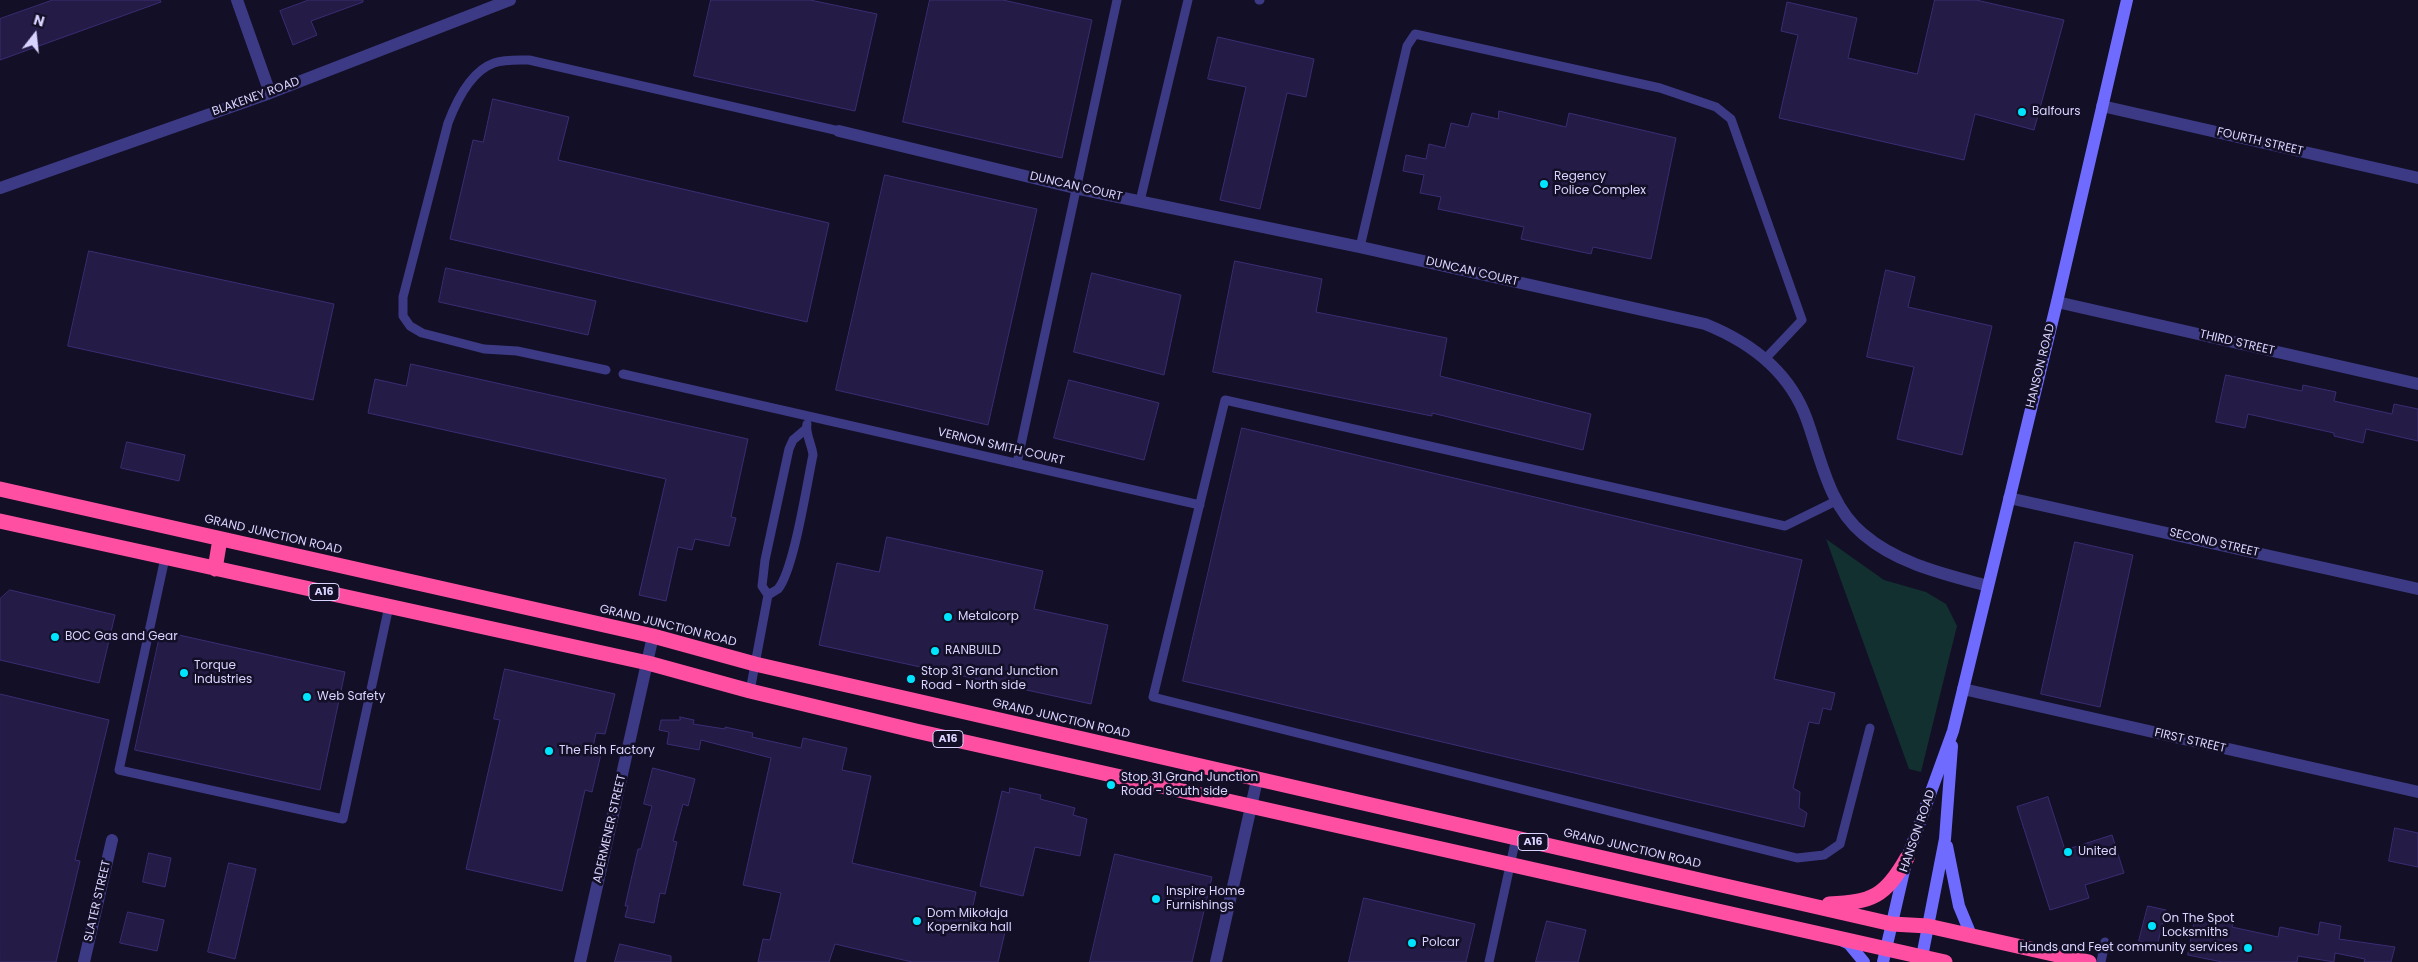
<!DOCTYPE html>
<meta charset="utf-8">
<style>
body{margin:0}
#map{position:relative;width:2418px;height:962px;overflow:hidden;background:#130f26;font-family:Poppins,sans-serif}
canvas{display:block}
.north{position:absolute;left:10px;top:10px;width:50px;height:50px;-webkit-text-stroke:4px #130f26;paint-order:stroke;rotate:16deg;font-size:14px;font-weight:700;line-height:20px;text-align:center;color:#d9d4ff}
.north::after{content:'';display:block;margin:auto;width:18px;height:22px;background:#d9d4ff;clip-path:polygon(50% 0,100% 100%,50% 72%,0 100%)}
</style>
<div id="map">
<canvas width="2418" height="962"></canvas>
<div class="north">N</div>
</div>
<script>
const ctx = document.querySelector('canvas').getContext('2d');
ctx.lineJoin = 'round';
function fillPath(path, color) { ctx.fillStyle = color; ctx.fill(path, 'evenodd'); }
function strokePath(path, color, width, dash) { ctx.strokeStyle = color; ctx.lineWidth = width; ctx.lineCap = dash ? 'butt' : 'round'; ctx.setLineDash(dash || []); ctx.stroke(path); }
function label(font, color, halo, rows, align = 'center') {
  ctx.font = font + ' Poppins,sans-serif'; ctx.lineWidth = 5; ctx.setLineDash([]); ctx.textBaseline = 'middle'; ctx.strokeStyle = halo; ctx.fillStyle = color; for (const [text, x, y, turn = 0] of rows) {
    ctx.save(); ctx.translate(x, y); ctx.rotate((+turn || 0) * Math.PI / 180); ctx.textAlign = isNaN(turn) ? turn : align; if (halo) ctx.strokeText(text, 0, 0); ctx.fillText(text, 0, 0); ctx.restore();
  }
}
fillPath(new Path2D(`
 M1826,539L1884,580L1926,592L1946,604L1957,626L1921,772L1909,769Z`), '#12302f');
const building = new Path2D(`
 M53,0H160L161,2L0,60V19Z
 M309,0H363V2L311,21L317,35L293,45L280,11Z
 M711,0H810L877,14L855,111L694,76Z
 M930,0H1003L1092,20L1062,158L903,122Z
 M1935,0H1976L2064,20L2034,130L1975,114L1964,160L1779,118L1798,35L1781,31L1787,2L1857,18L1848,58L1917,74Z
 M1218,37L1314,59L1306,97L1287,93L1260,209L1220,200L1246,87L1208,79Z
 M493,99L569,117L558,160L829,223L807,322L450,239L473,140L483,142Z
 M1499,111L1566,127L1569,113L1676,138L1651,259L1593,247L1591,254L1521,239L1524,227L1438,209L1441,197L1420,193L1424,175L1403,171L1406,155L1426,159L1429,144L1445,148L1451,123L1468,127L1472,113L1498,119Z
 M885,175L1037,209L988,425L836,390Z
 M89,251L334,304L313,400L68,346Z
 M1235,261L1322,279L1316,312L1447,338L1440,376L1591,414L1583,450L1432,413V416L1213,372Z
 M446,268L596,301L588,335L439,302Z
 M1886,270L1915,277L1908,307L1992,326L1962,455L1897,439L1914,367L1867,357Z
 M1092,273L1181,295L1164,375L1074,352Z
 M411,364L748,439L731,517L736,518L729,546L695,539L692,550L678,547L666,601L639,595L666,479L368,413L375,379L406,386Z
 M2226,375L2302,391L2303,385L2336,392L2334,401L2392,414L2394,404L2418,409V441L2366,429L2363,443L2334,436V433L2248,414L2245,428L2216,422Z
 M1069,380L1159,403L1144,460L1054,438Z
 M1242,428L1802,560L1774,679L1835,693L1831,710L1823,708L1819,724L1809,722L1793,788L1800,792L1799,808L1807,813L1804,827L1183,681Z
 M127,442L185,455L179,481L121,468Z
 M887,537L1043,571L1034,609L1108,625L1091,704L819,645L837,563L879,572Z
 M2075,542L2133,555L2100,707L2041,694Z
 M10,590L115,615L99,683L0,660V599Z
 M161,631L345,672L320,790L135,750Z
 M505,669L615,694L605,734L596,733L592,752L601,754L592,792L585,790L562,891L466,869L500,720L494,719Z
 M0,694L109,720L75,860L80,861L56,962H0Z
 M680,717L694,720L693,724L725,729V727L753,733L752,737L801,748L803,738L847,748L842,770L871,776L852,863L976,892L970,919L1006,928L998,962H912L835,944L829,962H758L763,939L770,940L781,893L743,885L771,758L701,740L699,750L667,744L669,732L659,730L661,720H680Z
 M653,768L695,779L688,806L683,804L673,841L677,842L665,894L660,893L654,923L625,917L628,906H625L638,849H641L652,806L644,804Z
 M1010,788L1041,795L1040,799L1075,808L1073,815L1087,819L1080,856L1035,847L1023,896L980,886L1002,791L1009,793Z
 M2048,797L2065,850L2112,835L2124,873L2085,885L2089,898L2050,910L2017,807Z
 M2395,828L2418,833V867L2389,861Z
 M149,853L171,858L165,887L143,882Z
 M1115,854L1212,877L1192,962H1090Z
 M229,863L256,869L235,959L208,952Z
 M1364,898L1475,924L1466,962H1349Z
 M2148,906L2166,910L2157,946L2139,941Z
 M128,912L164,920L157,951L120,943Z
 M2196,915L2233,922L2232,927L2278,937L2280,927L2318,935L2320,922L2341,926L2339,939L2395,947L2391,962H2364L2365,959L2335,953L2334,962L2298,956L2297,962H2222L2188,955Z
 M1547,921L1586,930L1578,962H1536Z
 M620,944L671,956V962H615Z`);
fillPath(building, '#241b47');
strokePath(building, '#3b2d73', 1);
strokePath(new Path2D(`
 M1259,0H1260
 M1140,201L1188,0
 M1360,247L1407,46L1415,34L1660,88L1716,107L1731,119L1802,320L1766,358
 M606,370L517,351L484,349L422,333L410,326L403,316V297L448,123C456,102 471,71 494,63C506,59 518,60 529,60L839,131
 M623,374L1200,505
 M1017,463L1117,0
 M1836,501L1785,526L1225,400L1153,697L1797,858L1824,855L1840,844L1870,728
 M165,558L119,770L343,819L389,606
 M768,595C771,593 775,591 778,589C794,570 807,483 813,455C812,445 805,433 807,424
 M750,691L768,595L762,586L765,560L789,449L793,440L806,429
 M1489,962L1516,838
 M2101,962L2105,942`), '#3d3a85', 9);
strokePath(new Path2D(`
 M237,0L270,93
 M2102,106L2418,178
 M839,131L1075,188L1360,247L1705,324C1750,342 1790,372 1807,420C1821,459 1829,506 1863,534C1898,564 1944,574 1988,586
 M0,188L270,93L510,0
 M2057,302L2418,384
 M2009,498L2418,589
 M1963,689L2418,792
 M84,962L112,840
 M580,962L653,636
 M1216,962L1257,780`), '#3d3a85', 12);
strokePath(new Path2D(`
 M1947,846L1959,906L1971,935
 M1841,940L1849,944L1864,962
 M1883,962L1907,858L1953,731L2057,302L2127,0
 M1921,962L1945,839L1952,746`), '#6f6bff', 12);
strokePath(new Path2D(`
 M0,489L653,636L755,664L1892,924L1928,926L2089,962
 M0,521L648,663L750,691L916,731L1945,962
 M215,569L220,539
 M1829,904C1872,902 1885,897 1907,858`), '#ff4fa3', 15);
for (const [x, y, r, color] of [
 [2022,112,5,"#00e5ff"],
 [1544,184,5,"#00e5ff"],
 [948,617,5,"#00e5ff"],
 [55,637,5,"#00e5ff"],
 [935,651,5,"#00e5ff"],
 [184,673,5,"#00e5ff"],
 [911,679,5,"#00e5ff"],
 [307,697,5,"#00e5ff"],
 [549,751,5,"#00e5ff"],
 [1111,785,5,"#00e5ff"],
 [2068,852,5,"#00e5ff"],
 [1156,899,5,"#00e5ff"],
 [917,921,5,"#00e5ff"],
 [2152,926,5,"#00e5ff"],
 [1412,943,5,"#00e5ff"],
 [2248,948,5,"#00e5ff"]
]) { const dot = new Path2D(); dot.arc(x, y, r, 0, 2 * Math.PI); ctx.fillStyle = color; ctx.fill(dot); strokePath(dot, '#130f26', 2); }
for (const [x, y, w] of [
 [324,592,30],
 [948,739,30],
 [1533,842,30]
]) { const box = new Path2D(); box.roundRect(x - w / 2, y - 8.5, w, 17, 4); ctx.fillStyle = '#130f26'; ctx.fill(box); strokePath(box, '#d9d4ff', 1); }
label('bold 11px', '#d9d4ff', null, [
 ["A16",324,592],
 ["A16",948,739],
 ["A16",1533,842]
]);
label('12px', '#d9d4ff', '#130f26', [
 ["BLAKENEY ROAD",256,97,-20],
 ["FOURTH STREET",2260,142,13],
 ["DUNCAN COURT",1076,187,13],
 ["DUNCAN COURT",1472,272,13],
 ["THIRD STREET",2237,343,13],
 ["HANSON ROAD",2041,366,-76],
 ["VERNON SMITH COURT",1001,447,13],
 ["GRAND JUNCTION ROAD",273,535,13],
 ["SECOND STREET",2214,543,13],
 ["GRAND JUNCTION ROAD",668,626,14],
 ["GRAND JUNCTION ROAD",1061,719,13],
 ["FIRST STREET",2190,741,13],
 ["ADERMENER STREET",610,829,-77],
 ["HANSON ROAD",1918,831,-71],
 ["GRAND JUNCTION ROAD",1632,849,13],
 ["SLATER STREET",98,901,-77]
]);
label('12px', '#d9d4ff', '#130f26', [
 ["Balfours",2032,112],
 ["Regency",1554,177],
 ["Police Complex",1554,191],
 ["Metalcorp",958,617],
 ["BOC Gas and Gear",65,637],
 ["RANBUILD",945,651],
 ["Torque",194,666],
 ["Industries",194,680],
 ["Stop 31 Grand Junction",921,672],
 ["Road - North side",921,686],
 ["Web Safety",317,697],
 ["The Fish Factory",559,751],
 ["Stop 31 Grand Junction",1121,778],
 ["Road - South side",1121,792],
 ["United",2078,852],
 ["Inspire Home",1166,892],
 ["Furnishings",1166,906],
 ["Dom Mikołaja",927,914],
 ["Kopernika hall",927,928],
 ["On The Spot",2162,919],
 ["Locksmiths",2162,933],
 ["Polcar",1422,943],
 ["Hands and Feet community services",2238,948,"right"]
], 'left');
</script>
